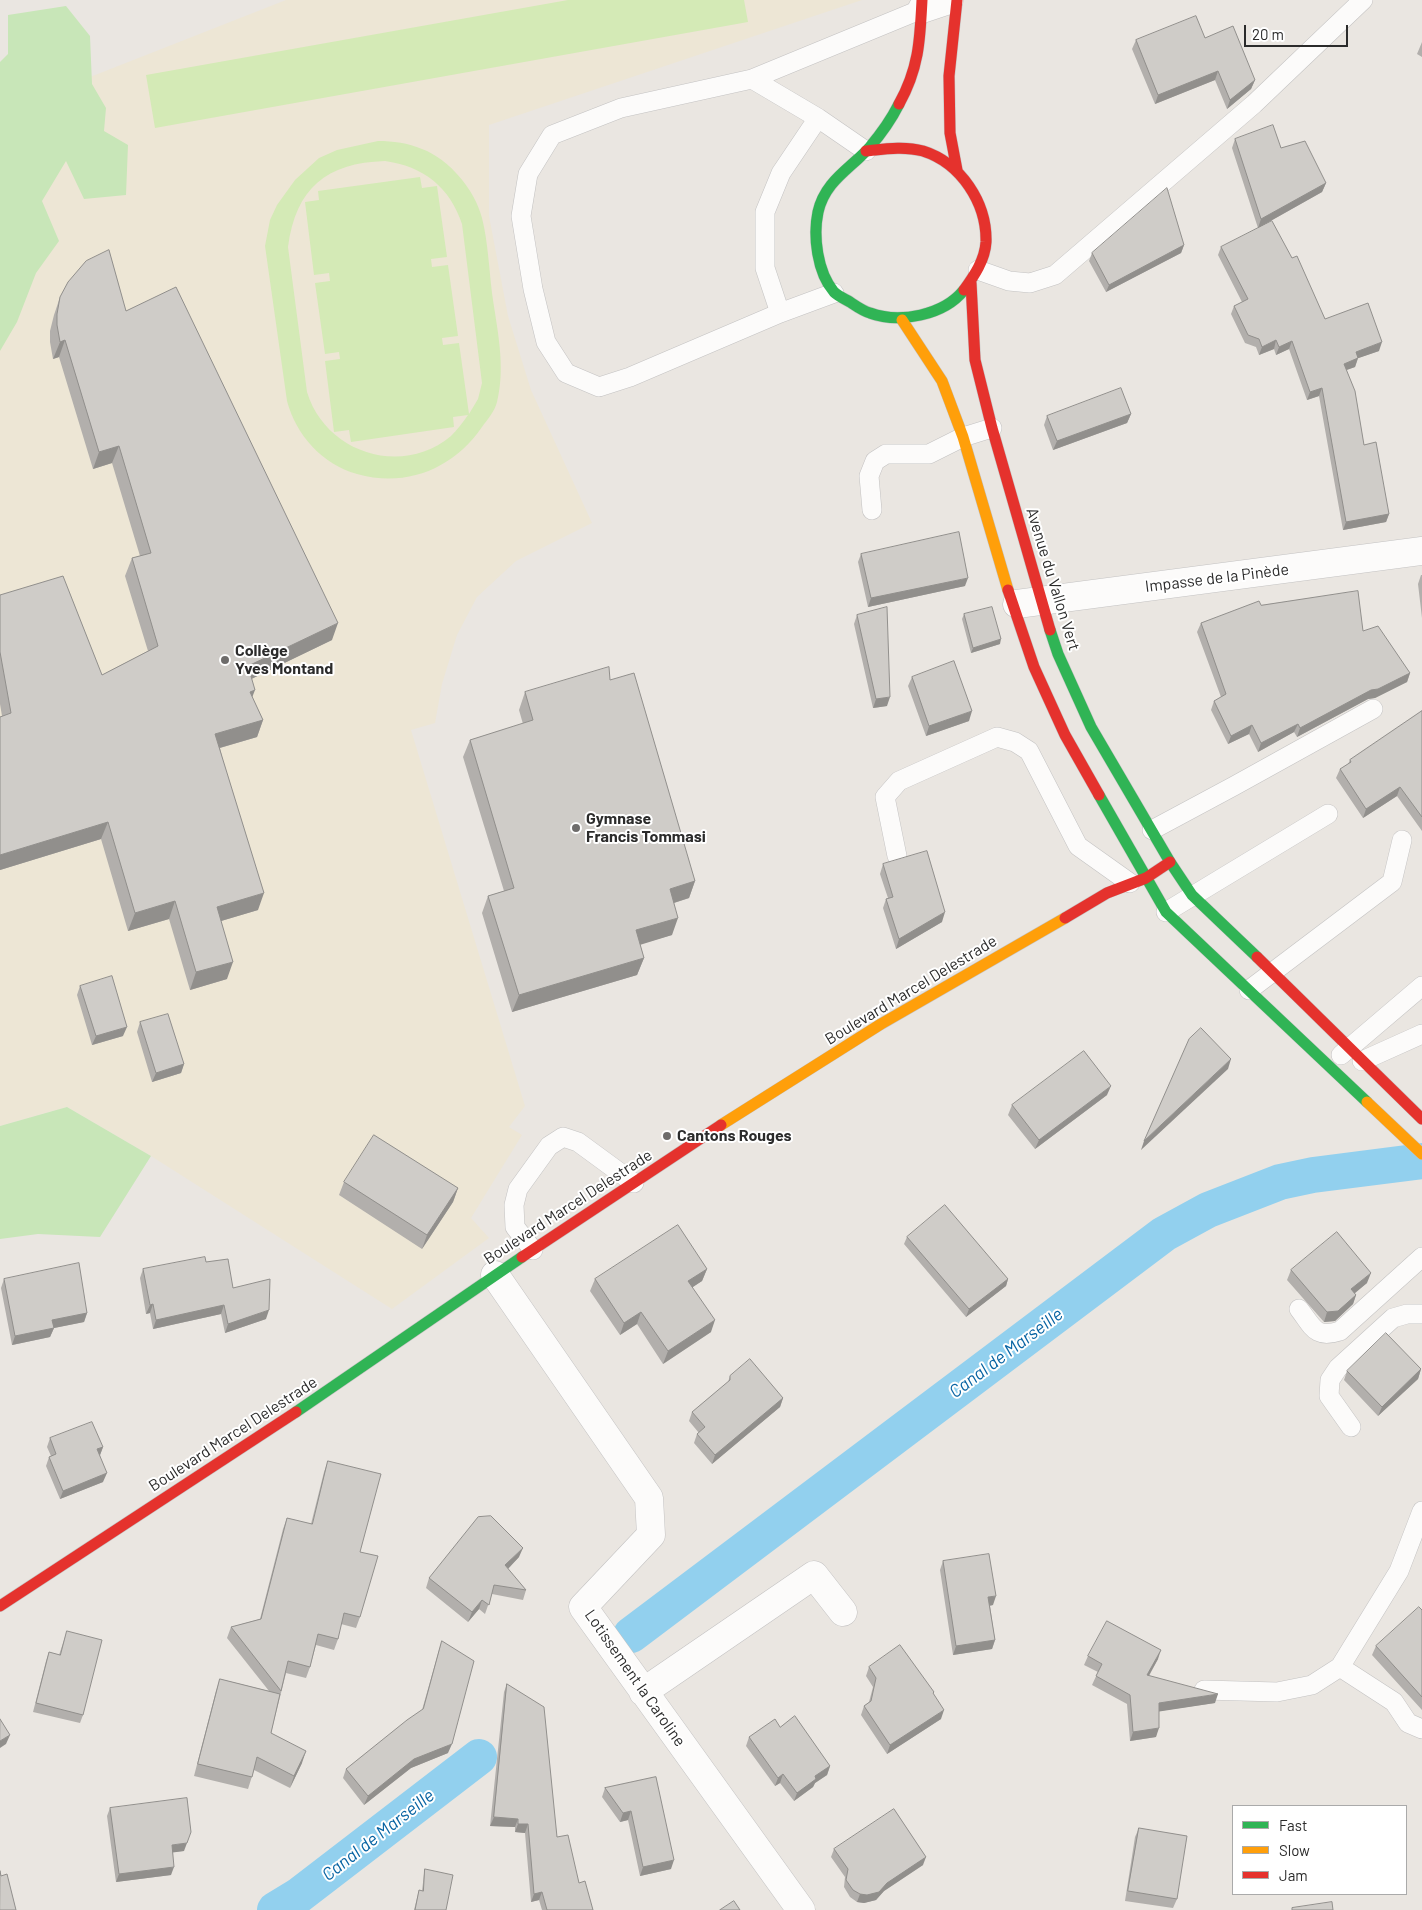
<!DOCTYPE html>
<meta charset="utf-8">
<style>
body{margin:0}
#map{position:relative;width:1422px;height:1910px;overflow:hidden;background:#eae6e1;font-family:Barlow,sans-serif}
canvas{display:block}
.legend{position:absolute;left:1232px;top:1805px;width:175px;height:90px;box-sizing:border-box;background:#fff;border:1px solid #aaa;margin:0;padding:6px 9px;list-style:none;font-size:15px;color:#2b2b2b}
.legend li{display:flex;align-items:center;gap:10px;height:25px}
.legend b{width:25px;border:1px solid #aaa}
.scale{position:absolute;left:1244px;top:25px;width:104px;height:22px;box-sizing:border-box;border:2px solid #2b2b2b;border-top:0;padding-left:6px;font-size:15px;line-height:18px;white-space:nowrap;color:#2b2b2b;-webkit-text-stroke:4px #fff;paint-order:stroke}
</style>
<div id="map">
<canvas width="1422" height="1910"></canvas>
<ul class="legend">
<li><b style="height:6px;background:#30b455"></b>Fast</li>
<li><b style="height:6px;background:#ff9f0a"></b>Slow</li>
<li><b style="height:6px;background:#e5322d"></b>Jam</li>
</ul>
<div class="scale">20 m</div>
</div>
<script>
const ctx = document.querySelector('canvas').getContext('2d');
ctx.lineJoin = 'round';
function fillPath(path, color) { ctx.fillStyle = color; ctx.fill(path, 'evenodd'); }
function strokePath(path, color, width, dash) { ctx.strokeStyle = color; ctx.lineWidth = width; ctx.lineCap = dash ? 'butt' : 'round'; ctx.setLineDash(dash || []); ctx.stroke(path); }
function label(font, color, halo, rows, align = 'center') {
  ctx.font = font + ' Barlow,sans-serif'; ctx.lineWidth = 4; ctx.setLineDash([]); ctx.textBaseline = 'middle'; ctx.strokeStyle = halo; ctx.fillStyle = color; for (const [text, x, y, turn = 0] of rows) {
    ctx.save(); ctx.translate(x, y); ctx.rotate((+turn || 0) * Math.PI / 180); ctx.textAlign = isNaN(turn) ? turn : align; if (halo) ctx.strokeText(text, 0, 0); ctx.fillText(text, 0, 0); ctx.restore();
  }
}
fillPath(new Path2D(`
 M286,0H862L489,125V216L508,316L531,390L592,523L516,561L477,597L457,635L442,684L435,723L411,730L525,1106L509,1127L522,1135L471,1218L489,1238L392,1309L151,1156L67,1107L0,1126V197L57,90Z`), '#ede6d5');
fillPath(new Path2D(`
 M66,6L90,36L92,84L106,108L104,131L128,145L126,195L84,199L66,161L42,201L59,241L36,273L17,322L0,351V62L8,54V15Z
 M67,1107L151,1156L100,1237L38,1234L0,1239V1126Z`), '#c8e6b8');
fillPath(new Path2D(`
 M568,0H744L748,22L155,128L146,75Z
 M378,141C393,141 408,143 422,149C449,159 475,190 482,218C488,242 489,268 492,293C497,329 506,366 497,402C495,411 487,420 482,427C453,469 406,488 357,474C322,464 296,435 287,401L265,246L270,220L277,205L295,180L319,158L337,150ZM385,161C423,166 450,187 462,224L482,383L478,399L469,414L459,343L443,345L442,338L458,336L448,265L432,267L431,259L447,257L437,186L422,188L420,177L318,191L319,200L305,202L314,275L329,273L330,281L315,283L325,354L339,352L340,359L325,361L334,432L349,430L351,442L454,427L453,417L468,415C463,422 457,430 451,436C401,478 325,452 307,392L288,247C296,188 326,163 385,161Z`), '#d4eab6');
strokePath(new Path2D(`
 M631,1635L1164,1234L1208,1210L1280,1182L1313,1175L1422,1161
 M275,1910L298,1896L479,1757`), '#92d0ee', 36);
const lane = new Path2D(`
 M752,79L818,118
 M978,270L1009,281L1030,283L1055,275L1254,104L1363,0
 M834,293L780,313L630,377L599,387L566,373L546,342L533,289L521,216L528,174L552,135L621,108L752,79L922,9
 M780,313L765,268V212L781,173L818,118L866,151
 M872,510L869,476L875,461L886,454H929L963,437L992,428
 M1152,830L1234,786L1373,709
 M897,856L885,797L899,781L997,737L1015,742L1029,751L1078,846L1130,883
 M1166,912L1328,814
 M1249,990L1392,882L1402,840
 M1341,1055L1422,986
 M1362,1061L1422,1034
 M533,1250L515,1227L514,1205L518,1189L549,1146L563,1137L578,1142L634,1183
 M1299,1309C1313,1327 1315,1339 1340,1331L1422,1257
 M1351,1427L1329,1396L1330,1380L1338,1368L1393,1318L1407,1314H1422
 M1340,1667L1394,1702L1408,1723L1422,1729
 M1204,1690L1277,1692L1312,1685L1340,1667L1399,1571L1422,1511`);
const street = new Path2D(`
 M922,9L949,0
 M1017,604L1422,551
 M495,1275L649,1498L651,1535L583,1607L801,1910
 M643,1692L814,1575L843,1612`);
const fast = new Path2D(`
 M899,104C891,120 881,134 869,148C850,169 825,181 818,212C813,236 817,272 834,292C838,296 845,299 850,302C856,306 863,311 870,313C900,324 944,315 964,290
 M1050,630L1058,654L1091,727L1170,862L1192,895L1257,957
 M1099,795L1166,912L1367,1102
 M296,1412L522,1257`);
const slow = new Path2D(`
 M902,320L942,381L963,437L1008,590
 M1367,1102L1422,1154
 M721,1125L881,1024L1065,918`);
const jam = new Path2D(`
 M957,0L949,76L950,133L957,170
 M899,104C919,68 920,40 922,0
 M866,151C885,149 904,146 923,151C961,163 987,203 986,242C985,260 974,276 964,290
 M971,283L975,360L992,428L1050,630
 M1008,590L1034,667L1065,735L1099,795
 M1065,918L1107,893L1146,878L1170,862
 M1257,957L1422,1119
 M522,1257L721,1125
 M0,1606L296,1412`);
strokePath(lane, '#c3c2c2', 20);
strokePath(street, '#c3c2c2', 29);
strokePath(fast, '#c3c2c2', 12);
strokePath(slow, '#c3c2c2', 12);
strokePath(jam, '#c3c2c2', 12);
strokePath(lane, '#fcfbfa', 19);
strokePath(street, '#fcfbfa', 28);
strokePath(fast, '#30b455', 11);
strokePath(slow, '#ff9f0a', 11);
strokePath(jam, '#e5322d', 11);
fillPath(new Path2D(`
 M1205,38L1255,80L1251,89L1227,109L1215,80L1155,104L1132,49L1136,40Z
 M1422,42V57L1417,54Z
 M1235,139L1281,148L1326,183L1322,192L1258,228L1232,148Z
 M1184,245L1181,253L1106,292L1089,261L1092,253Z
 M1221,247L1292,258L1325,319L1379,351L1358,358L1355,367L1346,370L1364,445L1389,514L1386,522L1343,530L1319,396L1307,400L1289,349L1276,355L1274,349L1259,355L1256,347L1245,343L1231,314L1234,306L1242,302L1218,255Z
 M60,297L126,311L332,640L251,679L252,697L263,720L257,737L220,748L258,910L221,921L227,979L190,990L169,919L128,931L101,839L0,870V717L2,716L0,704V595L102,675L148,651L125,576L132,558L140,556L112,463L93,469L59,357L53,359L50,342V331L54,315Z
 M1131,414L1127,423L1053,450L1044,425L1047,416Z
 M861,554L965,586L868,607L858,562Z
 M1421,575H1422V618L1418,584Z
 M1261,605L1363,631L1410,673L1407,682L1375,698L1368,699L1297,737L1294,732L1258,752L1249,734L1228,744L1211,710L1214,701L1221,697L1197,632L1201,623Z
 M964,614L1000,644L971,653L962,619Z
 M857,615L887,706L873,708L854,624Z
 M912,677L969,721L926,736L908,686Z
 M610,680L695,881L689,898L674,903L672,935L640,944L644,958L637,975L512,1012L482,913L488,896L504,891L463,757L470,740L523,724L519,710L525,692Z
 M1422,711V831L1397,796L1363,818L1336,778L1340,769L1348,764L1350,760Z
 M883,864L942,922L896,949L883,908L886,899L888,898L880,874Z
 M80,986L123,1036L92,1045L77,995Z
 M140,1022L184,1064L181,1073L152,1082L137,1032Z
 M1107,1095L1035,1149L1008,1115L1012,1105Z
 M344,1182L458,1188L453,1202L422,1249L339,1195Z
 M907,1237L1008,1279L1006,1286L966,1317L904,1244Z
 M206,1262L266,1319L225,1333L221,1314L153,1329L150,1313L146,1314L140,1278L143,1269Z
 M707,1269L702,1281L692,1287L711,1332L663,1364L637,1324L620,1335L590,1291L595,1279Z
 M1291,1270L1367,1283L1354,1293L1356,1295L1353,1304L1335,1321L1324,1322L1287,1280Z
 M4,1279L87,1313L84,1322L54,1328L50,1337L12,1345L1,1288Z
 M1421,1369L1418,1379L1378,1416L1344,1380L1347,1371Z
 M730,1376L783,1398L780,1407L712,1464L694,1443L697,1434L699,1433L689,1421L692,1412L728,1382Z
 M50,1438L103,1447L100,1455L103,1482L60,1499L46,1466L49,1457L51,1456L47,1447Z
 M328,1461L360,1552V1617L356,1628L341,1624L338,1639L334,1650L316,1645L310,1667L306,1678L286,1673L271,1733L302,1763L290,1788L254,1770L248,1789L194,1776L216,1691L220,1679L269,1691L227,1638L231,1627L260,1619L283,1529L287,1518L311,1524L324,1472Z
 M519,1557L508,1569L526,1590L523,1600L492,1594L485,1614L479,1609L468,1622L426,1588L429,1578Z
 M943,1561L993,1605L990,1606L995,1640L992,1649L953,1655L940,1570Z
 M1422,1610V1710L1372,1655L1376,1646Z
 M67,1631L83,1715L80,1723L33,1712L46,1661L49,1652L59,1655Z
 M442,1641L448,1753L411,1768L364,1805L343,1778L346,1769L422,1710L439,1650Z
 M1088,1656L1158,1659L1149,1676L1215,1703L1159,1711L1156,1737L1130,1741L1127,1704L1092,1685L1098,1672L1084,1665Z
 M869,1667L933,1694L941,1719L887,1754L861,1715L864,1706L869,1702L873,1687L866,1676Z
 M507,1684L557,1837L579,1883L593,1910H542L539,1900L531,1902L525,1833L515,1832V1827L490,1826L504,1692Z
 M780,1727L830,1766L827,1775L815,1783L813,1787L794,1801L780,1783L775,1786L746,1746L749,1737Z
 M656,1777L671,1869L640,1876L628,1820L620,1822L602,1797L605,1788Z
 M110,1808L184,1851L173,1852L171,1875L116,1882L107,1816Z
 M1139,1828L1177,1899L1173,1908L1125,1901L1135,1837Z
 M834,1849L923,1865L884,1891L876,1900L864,1903L857,1902L850,1897L844,1887L845,1877L831,1857Z
 M425,1869L446,1910H414L419,1890L422,1891L424,1874Z`), '#b2afac');
fillPath(new Path2D(`
 M1218,71L1215,80L1155,104L1158,95Z
 M1255,80L1251,89L1227,109L1230,100Z
 M1326,183L1322,192L1258,228L1261,219Z
 M1184,245L1181,253L1106,292L1109,285Z
 M65,340L59,357L53,359L60,342Z
 M1276,340L1274,349L1259,355L1262,347Z
 M1292,341L1289,349L1276,355L1279,347Z
 M1382,342L1379,351L1353,360L1356,352Z
 M1358,358L1355,367L1341,372L1344,364Z
 M1322,388L1319,396L1307,400L1310,392Z
 M1131,414L1127,423L1053,450L1057,441Z
 M119,446L112,463L93,469L99,452Z
 M1389,514L1386,522L1343,530L1346,522Z
 M968,578L965,586L868,607L871,598Z
 M338,623L332,640L241,684L248,666Z
 M1001,639L1000,644L971,653L973,648Z
 M1410,673L1407,682L1375,698L1368,699L1297,737L1300,728L1371,690Z
 M255,690L248,708L250,692Z
 M890,697L887,706L873,708L876,699Z
 M972,711L969,721L926,736L929,726Z
 M263,720L257,737L209,751L215,734Z
 M1298,724L1294,732L1258,752L1261,743Z
 M1252,725L1249,734L1228,744L1231,736Z
 M1400,787L1397,796L1363,818L1366,809Z
 M108,822L101,839L0,870V855Z
 M695,881L689,898L664,906L670,889Z
 M264,893L258,910L211,924L217,907Z
 M175,901L169,919L128,931L135,913Z
 M945,912L942,922L896,949L899,939Z
 M678,918L672,935L630,948L636,930Z
 M644,958L637,975L512,1012L519,995Z
 M233,962L227,979L190,990L196,972Z
 M127,1027L123,1036L92,1045L96,1036Z
 M1231,1059L1228,1069L1141,1150L1144,1141Z
 M184,1064L181,1073L152,1082L156,1073Z
 M1111,1086L1107,1095L1035,1149L1039,1140Z
 M458,1188L453,1202L422,1249L427,1235Z
 M707,1269L702,1281L684,1293L688,1281Z
 M1371,1273L1367,1283L1348,1299L1351,1289Z
 M1008,1279L1006,1286L966,1317L969,1309Z
 M1356,1295L1353,1304L1335,1321L1324,1322L1327,1312Z
 M153,1304L150,1313L146,1314L150,1305Z
 M224,1305L221,1314L153,1329L156,1320Z
 M269,1310L266,1319L225,1333L228,1324Z
 M641,1312L637,1324L620,1335L624,1323Z
 M87,1313L84,1322L49,1329L52,1320Z
 M715,1320L711,1332L663,1364L668,1351Z
 M54,1328L50,1337L12,1345L15,1336Z
 M1421,1369L1418,1379L1378,1416L1382,1407Z
 M783,1398L780,1407L712,1464L715,1455Z
 M103,1447L100,1455L94,1458L97,1449Z
 M107,1473L103,1482L60,1499L63,1491Z
 M523,1548L519,1557L502,1575L505,1565Z
 M996,1596L993,1605L985,1606L988,1597Z
 M482,1600L479,1609L468,1622L472,1612Z
 M995,1640L992,1649L953,1655L956,1646Z
 M1161,1650L1158,1659L1144,1684L1147,1675Z
 M1218,1694L1215,1703L1156,1712L1159,1703Z
 M944,1710L941,1719L887,1754L890,1745Z
 M1159,1728L1156,1737L1130,1741L1133,1732Z
 M10,1735L6,1744L0,1748V1741Z
 M452,1744L448,1753L411,1768L364,1805L368,1796L414,1759Z
 M306,1751L302,1763L290,1788L294,1776Z
 M830,1766L827,1775L815,1783L813,1787L794,1801L797,1793L815,1776Z
 M783,1774L780,1783L775,1786L778,1778Z
 M631,1811L628,1820L620,1822L623,1813Z
 M494,1817L518,1819L515,1827L490,1826Z
 M518,1824H528L525,1833L515,1832Z
 M187,1843L184,1851L169,1853L172,1845Z
 M926,1857L923,1865L884,1891L876,1900L864,1903L857,1902L860,1894Z
 M674,1860L671,1869L640,1876L643,1867Z
 M174,1867L171,1875L116,1882L119,1874Z
 M542,1892L539,1900L531,1902L534,1894Z`), '#918f8c');
const building = new Path2D(`
 M1196,16L1205,38L1233,26L1255,80L1230,100L1218,71L1158,95L1136,40Z
 M1273,125L1281,148L1305,141L1326,183L1261,219L1235,139Z
 M1167,188L1184,245L1109,285L1092,253Z
 M1272,221L1292,258L1297,256L1325,319L1368,303L1382,342L1356,352L1358,358L1344,364L1355,391L1364,445L1376,442L1389,514L1346,522L1322,388L1310,392L1292,341L1279,347L1276,340L1262,347L1259,339L1248,335L1234,306L1248,299L1221,247Z
 M109,250L126,311L176,287L338,623L248,666L255,690L250,692L263,720L215,734L264,893L217,907L233,962L196,972L175,901L135,913L108,822L0,855V717L11,713L0,652V595L63,576L102,675L158,646L132,558L151,553L119,446L99,452L65,340L60,342L57,325V314L60,297L68,282L86,261Z
 M1121,388L1131,414L1057,441L1047,416Z
 M959,532L968,578L871,598L861,554Z
 M1358,591L1363,631L1378,626L1410,673L1378,689L1371,690L1300,728L1298,724L1261,743L1252,725L1231,736L1214,701L1226,694L1201,623L1259,601L1261,605Z
 M887,607L890,697L876,699L857,615Z
 M992,607L1001,639L973,648L964,614Z
 M954,661L972,711L929,726L912,677Z
 M609,667L610,680L634,673L695,881L670,889L678,918L636,930L644,958L519,995L488,896L514,888L470,740L533,720L525,692Z
 M1422,711V817L1400,787L1366,809L1340,769L1351,762L1350,760Z
 M927,851L945,912L899,939L886,899L893,897L883,864Z
 M112,976L127,1027L96,1036L80,986Z
 M168,1014L184,1064L156,1073L140,1022Z
 M1201,1028L1231,1059L1144,1141L1189,1039Z
 M1084,1051L1111,1086L1039,1140L1012,1105Z
 M374,1135L458,1188L427,1235L344,1182Z
 M945,1205L1008,1279L969,1309L907,1237Z
 M678,1225L707,1269L688,1281L715,1320L668,1351L641,1312L624,1323L595,1279Z
 M1337,1232L1371,1273L1351,1289L1356,1295L1338,1311L1327,1312L1291,1270Z
 M205,1257L206,1262L228,1259L233,1288L270,1279L269,1310L228,1324L224,1305L156,1320L153,1304L150,1305L143,1269Z
 M79,1263L87,1313L52,1320L54,1328L15,1336L4,1279Z
 M1386,1333L1421,1369L1382,1407L1347,1371Z
 M750,1359L783,1398L715,1455L697,1434L705,1427L692,1412L730,1380V1376Z
 M92,1422L103,1447L97,1449L107,1473L63,1491L49,1457L56,1454L50,1438Z
 M328,1461L381,1474L360,1552L378,1556L360,1617L344,1613L338,1639L318,1634L310,1667L288,1661L281,1691L231,1627L261,1619L287,1518L312,1524Z
 M491,1516L523,1548L505,1565L526,1590L494,1585L489,1605L482,1600L472,1612L429,1578L478,1517Z
 M989,1554L996,1596L988,1597L995,1640L956,1646L943,1561Z
 M1419,1607L1422,1610V1697L1376,1646Z
 M1107,1621L1161,1650L1147,1675L1218,1694L1159,1703V1728L1133,1732L1130,1695L1096,1676L1102,1664L1088,1656Z
 M67,1631L102,1640L83,1715L36,1703L49,1652L60,1655Z
 M442,1641L474,1661L452,1744L414,1759L368,1796L346,1769L407,1720L423,1709Z
 M900,1645L934,1692L933,1693L944,1710L890,1745L864,1706L871,1701L876,1678L869,1667Z
 M220,1679L280,1694L271,1733L306,1751L294,1776L257,1757L252,1777L198,1764Z
 M507,1684L544,1707L557,1837L568,1835L579,1883L585,1881L593,1910H547L542,1892L534,1894L528,1824H518V1819L494,1817Z
 M795,1716L830,1766L815,1776L816,1779L797,1793L783,1774L778,1778L749,1737L775,1719L780,1727Z
 M0,1719L10,1735L0,1741Z
 M656,1777L674,1860L643,1867L631,1811L623,1813L605,1788Z
 M187,1798L191,1832L187,1843L172,1845L174,1867L119,1874L110,1808Z
 M894,1809L926,1857L887,1883L879,1892L867,1895L860,1894L853,1890L846,1880L848,1869L834,1849Z
 M1139,1828L1187,1836L1177,1899L1128,1891Z
 M425,1869L453,1875L446,1910H415L419,1890L423,1891Z
 M0,1871L1,1876L7,1874L16,1910H0Z
 M734,1901L740,1910H720Z
 M1332,1902L1333,1910H1292V1908Z`);
fillPath(building, '#cfccc8');
strokePath(building, '#918f8c', 1);
for (const [x, y, r, color] of [
 [225,660,5,"#6e6c6b"],
 [576,828,5,"#6e6c6b"],
 [667,1136,5,"#6e6c6b"]
]) { const dot = new Path2D(); dot.arc(x, y, r, 0, 2 * Math.PI); ctx.fillStyle = color; ctx.fill(dot); strokePath(dot, '#fff', 2); }
label('16px', '#2b2b2b', '#fff', [
 ["Impasse de la Pinède",1217,578,-7],
 ["Avenue du Vallon Vert",1053,579,73],
 ["Boulevard Marcel Delestrade",911,990,-31],
 ["Boulevard Marcel Delestrade",568,1207,-33],
 ["Boulevard Marcel Delestrade",233,1434,-33],
 ["Lotissement la Caroline",635,1678,55]
]);
label('bold 16px', '#2b2b2b', '#fff', [
 ["Collège",235,651],
 ["Yves Montand",235,669],
 ["Gymnase",586,819],
 ["Francis Tommasi",586,837],
 ["Cantons Rouges",677,1136]
], 'left');
label('italic 18px', '#0864a3', '#fff', [
 ["Canal de Marseille",1006,1353,-37],
 ["Canal de Marseille",378,1835,-38]
]);
</script>
